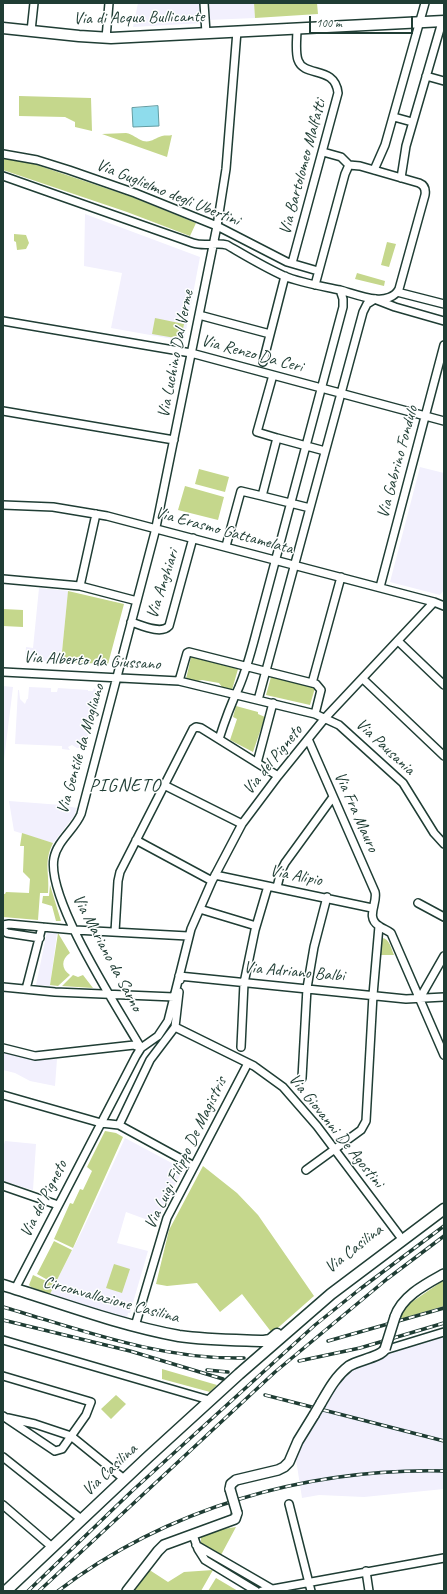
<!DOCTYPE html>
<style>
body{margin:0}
#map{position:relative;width:447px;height:1594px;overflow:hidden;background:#fff;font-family:Caveat,sans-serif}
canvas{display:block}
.frame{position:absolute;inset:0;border:4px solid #1f3d34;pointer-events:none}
.scale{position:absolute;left:309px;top:16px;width:104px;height:18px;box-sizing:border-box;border:2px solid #1f3d34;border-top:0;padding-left:5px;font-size:12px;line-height:14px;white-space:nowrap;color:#1f3d34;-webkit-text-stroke:3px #fff;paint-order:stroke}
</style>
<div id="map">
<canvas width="447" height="1594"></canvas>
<div class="frame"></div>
<div class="scale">100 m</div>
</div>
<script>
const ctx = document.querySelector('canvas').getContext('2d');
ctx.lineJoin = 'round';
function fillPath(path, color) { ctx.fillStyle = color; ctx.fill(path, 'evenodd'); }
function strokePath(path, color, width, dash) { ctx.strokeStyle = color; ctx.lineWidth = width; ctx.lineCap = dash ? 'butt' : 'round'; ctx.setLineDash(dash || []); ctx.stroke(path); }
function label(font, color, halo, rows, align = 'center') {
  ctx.font = font + ' Caveat,sans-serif'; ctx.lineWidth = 3; ctx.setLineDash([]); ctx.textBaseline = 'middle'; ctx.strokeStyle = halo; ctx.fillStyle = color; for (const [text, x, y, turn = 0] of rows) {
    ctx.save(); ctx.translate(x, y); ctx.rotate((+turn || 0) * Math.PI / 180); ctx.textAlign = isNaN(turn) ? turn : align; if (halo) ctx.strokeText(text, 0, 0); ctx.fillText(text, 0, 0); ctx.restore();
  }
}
fillPath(new Path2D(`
 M138,3H202L203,23L133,27Z
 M206,3H254L255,18L208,20Z
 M85,214L200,257L184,341L111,328L122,273L84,266Z
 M420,467L444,473V590L440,595L390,582Z
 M39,588L68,591L61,662L25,660L26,647L33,648Z
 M3,686L13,687L3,768Z
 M29,687L51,688V692H57L58,688L88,690V691H93L94,688L98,692L100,696L96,713H89L87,748H77L72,745L68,747L70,750L62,749V746L15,744L18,690H19L20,699L25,704L27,699H28Z
 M9,801L61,805L77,808L74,816L53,843L14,831Z
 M47,932L57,933L50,986L36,985Z
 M3,1052L36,1060L57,1059L55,1086L30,1081L15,1073L3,1070Z
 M125,1138L183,1169L156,1223L126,1212L117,1243L148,1251L130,1313H128L127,1318L49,1296L83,1229Z
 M5,1141L36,1144L33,1190L3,1181V1148Z
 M444,1337V1489L364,1497L319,1495L302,1498L295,1453L333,1391L341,1381L353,1370L373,1359Z`), '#f2f0fd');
fillPath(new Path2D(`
 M254,3H317L318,14L255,18Z
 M19,96L91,98L92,131L75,127V122L65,117L19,116Z
 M126,133C133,134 137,139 143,141C151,143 155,138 162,136C165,135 169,136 172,135L167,157L102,134Z
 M3,158L22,160L132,197L196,223L190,236L127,212L3,170Z
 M14,234L26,235L29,243L26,249L17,250L16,242L14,241Z
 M387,242L396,244L389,267L381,265Z
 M357,273L385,281L384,286L355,279Z
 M155,318L184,324L181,339L152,334Z
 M199,469L229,477L225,492L195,484Z
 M185,486L224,497L218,520L178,510Z
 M68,591L124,604L108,664L61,662Z
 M3,609L23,610V627L3,626Z
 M191,657L238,669L232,690L222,687L219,683L202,680L197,681L186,679Z
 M271,677L315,688L310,705L266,695Z
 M236,706L258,712V714L265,717L253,752L230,740L237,719L233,717Z
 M22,833L53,843C43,863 50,873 48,893H40L38,920L3,917V894H5L6,892L29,893L30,879L23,872L24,846H20Z
 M50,885L61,921H56L52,906L42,903L43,896H49Z
 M58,933L70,953C61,959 61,969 70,975L58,986L50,985Z
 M381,938C389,937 391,948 394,955H377Z
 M73,975L78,977L83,975L93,988L62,986Z
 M105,1131L116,1133L123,1137L73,1248L54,1239L70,1203L73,1204L80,1189L83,1190L92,1171L87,1167Z
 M203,1166L237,1193L258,1215L314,1296L272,1333L242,1294L220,1312L197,1283L167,1286L156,1284L169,1230Z
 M54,1241L72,1250L49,1296L41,1293V1291L31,1287L29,1285L33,1275L46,1281V1279L37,1274Z
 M114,1264L130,1269L122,1293L106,1288Z
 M444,1280V1306L397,1320L406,1306Z
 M162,1369L217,1385L210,1392L162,1379Z
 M116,1395L126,1404L111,1419L101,1409Z
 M236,1527L221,1555L201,1543V1536L217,1530Z
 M148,1569L168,1582L184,1572L213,1570L201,1591H133Z
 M216,1578L238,1591H208Z`), '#c5d78c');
const water = new Path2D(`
 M158,106L159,126L133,127L132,108Z`);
fillPath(water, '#8edcec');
strokePath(water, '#629ca2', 1);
const minor = new Path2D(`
 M204,3L206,33
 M31,31L34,3
 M106,38L109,3
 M426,76L444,81
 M394,117L412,122
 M323,152L341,157L349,165
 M3,154L37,160L69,170L135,193L217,226L287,262L318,271
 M374,170L385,145L425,3
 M3,176L193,243C205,247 216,242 227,245C246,256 264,267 284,276C301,283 321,286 340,290C351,293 364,298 376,299C385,300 395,297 399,289L425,195C426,189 424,185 419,183L360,166L349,165L345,174L315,285
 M401,178L406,146L442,22
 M292,263L338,93C335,65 304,78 298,60C295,52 297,38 297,29
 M397,292L444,304
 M377,300L395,307L444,321
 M199,315L270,334
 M3,321L191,353L444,421
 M263,362L285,276
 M273,375L257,432L277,438
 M3,411L174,440
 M3,505L53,507L107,516L434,602
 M310,508L262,496L277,438L325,451
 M226,546L241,491L262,496
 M3,579L80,586L137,601
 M80,586L96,514
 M380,587L444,345
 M131,622C141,625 161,635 169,626L193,538
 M398,641L444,685
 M3,672L179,681L315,714L339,725L403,783L434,833L444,844
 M363,679L444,756
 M179,681L187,653L189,652L316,684L321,690L315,714
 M312,683L341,577
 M258,700L363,312L367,304L375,299
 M219,739C225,720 231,704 239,687C248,666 253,644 259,622L343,307V299L340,290
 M308,739L375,892C378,903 365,917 379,926C383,929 387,930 391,933L444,1055
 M257,763L273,703
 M164,785L242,824
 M136,840L212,881
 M215,875L372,908
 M277,887L281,871L285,863L333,797
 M418,903L444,917
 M203,910L256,926
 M3,925L9,924L75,930L188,936
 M3,930L7,933L40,938
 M115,932L118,881L120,872L193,729L196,727L201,728L278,776
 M180,980L179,976L406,999L444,997
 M3,987L55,992L174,997
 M26,989L42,927
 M420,998L444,956
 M175,1027L254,1066L283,1087L317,1126L399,1235
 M241,1047L244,983L255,930L268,886
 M3,1048L35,1056L134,1045L141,1048
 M141,1048C119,1010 46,899 54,858C57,841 75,829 81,814L155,532L217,226L226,169L237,31
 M302,1078L307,988L314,947L327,897
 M3,1095L101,1123L119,1125L194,1166
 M119,1125L150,1060L175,1027L179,992
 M306,1170L361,1130L366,1121L373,995L379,926
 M3,1186L58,1205
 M15,1289L136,1056L141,1048L158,1036L168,1021L191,929L212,881L242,824L278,776L325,718L434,602L444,606
 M135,1326L167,1218L248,1063
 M3,1340L209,1400
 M385,1350L444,1332
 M3,1376L91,1402L86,1415L62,1449L55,1451L3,1416
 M8,1418L35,1424L71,1436L124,1479
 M3,1457L81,1519
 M289,1504L311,1591
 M3,1505L52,1547
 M193,1535L198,1549L205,1560L256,1591
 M196,1545L272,1589
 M366,1571L369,1591
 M262,1591L444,1558`);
const tertiary = new Path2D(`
 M395,1317C402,1296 426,1284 444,1274
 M321,1403C329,1389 336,1376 349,1366C358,1360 381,1357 385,1349
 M230,1489L231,1484L236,1480L278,1470L284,1467L289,1462L298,1441L314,1415
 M127,1591L158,1551L164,1545L235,1519L237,1513`);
const secondary = new Path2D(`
 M3,28L79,36L111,38L444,21
 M3,1285C61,1303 119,1325 179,1336C207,1340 236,1340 264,1341L270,1340L277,1334
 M6,1591L148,1457L239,1374L331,1294L444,1209`);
strokePath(minor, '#1f3d34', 10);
strokePath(tertiary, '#1f3d34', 12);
strokePath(secondary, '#1f3d34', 13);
strokePath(minor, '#fff', 7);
strokePath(tertiary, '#fff', 9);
strokePath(secondary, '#fff', 10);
const rail = new Path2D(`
 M3,1307C82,1330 161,1360 244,1358
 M3,1320L130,1351L223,1379
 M328,1341L444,1308
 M299,1361L360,1348L444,1323
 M207,1370L228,1372
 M265,1395L444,1441
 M28,1591L132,1491L315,1325L360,1289L444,1226
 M39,1591L275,1372L387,1279L444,1236
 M58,1591C167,1508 307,1468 444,1471`);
strokePath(rail, '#1f3d34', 3.5);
strokePath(rail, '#fff', 2, [6]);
const tertiaryBridge = new Path2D(`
 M385,1349L395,1317
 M314,1415L321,1403
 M230,1489L237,1513`);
strokePath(tertiaryBridge, '#1f3d34', 12, []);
strokePath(tertiaryBridge, '#fff', 9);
label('17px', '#1f3d34', '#fff', [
 ["Via di Acqua Bullicante",139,18,-1],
 ["Via Bartolomeo Malfatti",303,167,-75],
 ["Via Guglielmo degli Ubertini",168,193,22],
 ["Via Luchino Dal Verme",176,354,-79],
 ["Via Renzo Da Ceri",252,354,15],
 ["Via Gabrino Fondulo",398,462,-75],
 ["Via Erasmo Gattamelata",224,531,15],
 ["Via Anghiari",163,584,-72],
 ["Via Alberto da Giussano",92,661,3],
 ["Via Pausania",385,747,43],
 ["Via Gentile da Mogliano",81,749,-74],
 ["Via del Pigneto",273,760,-51],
 ["Via Fra Mauro",356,812,66],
 ["Via Alipio",296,876,11],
 ["Via Mariano da Sarno",107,953,62],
 ["Via Adriano Balbi",294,972,5],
 ["Via Giovanni De Agostini",336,1131,51],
 ["Via Luigi Filippo De Magistris",186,1153,-64],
 ["Via del Pigneto",44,1199,-63],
 ["Via Casilina",354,1249,-38],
 ["Circonvallazione Casilina",111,1300,15],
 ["Via Casilina",110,1470,-43]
]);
ctx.letterSpacing = '1px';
label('19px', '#1f3d34', '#fff', [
 ["PIGNETO",125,786]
]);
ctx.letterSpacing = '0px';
</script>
